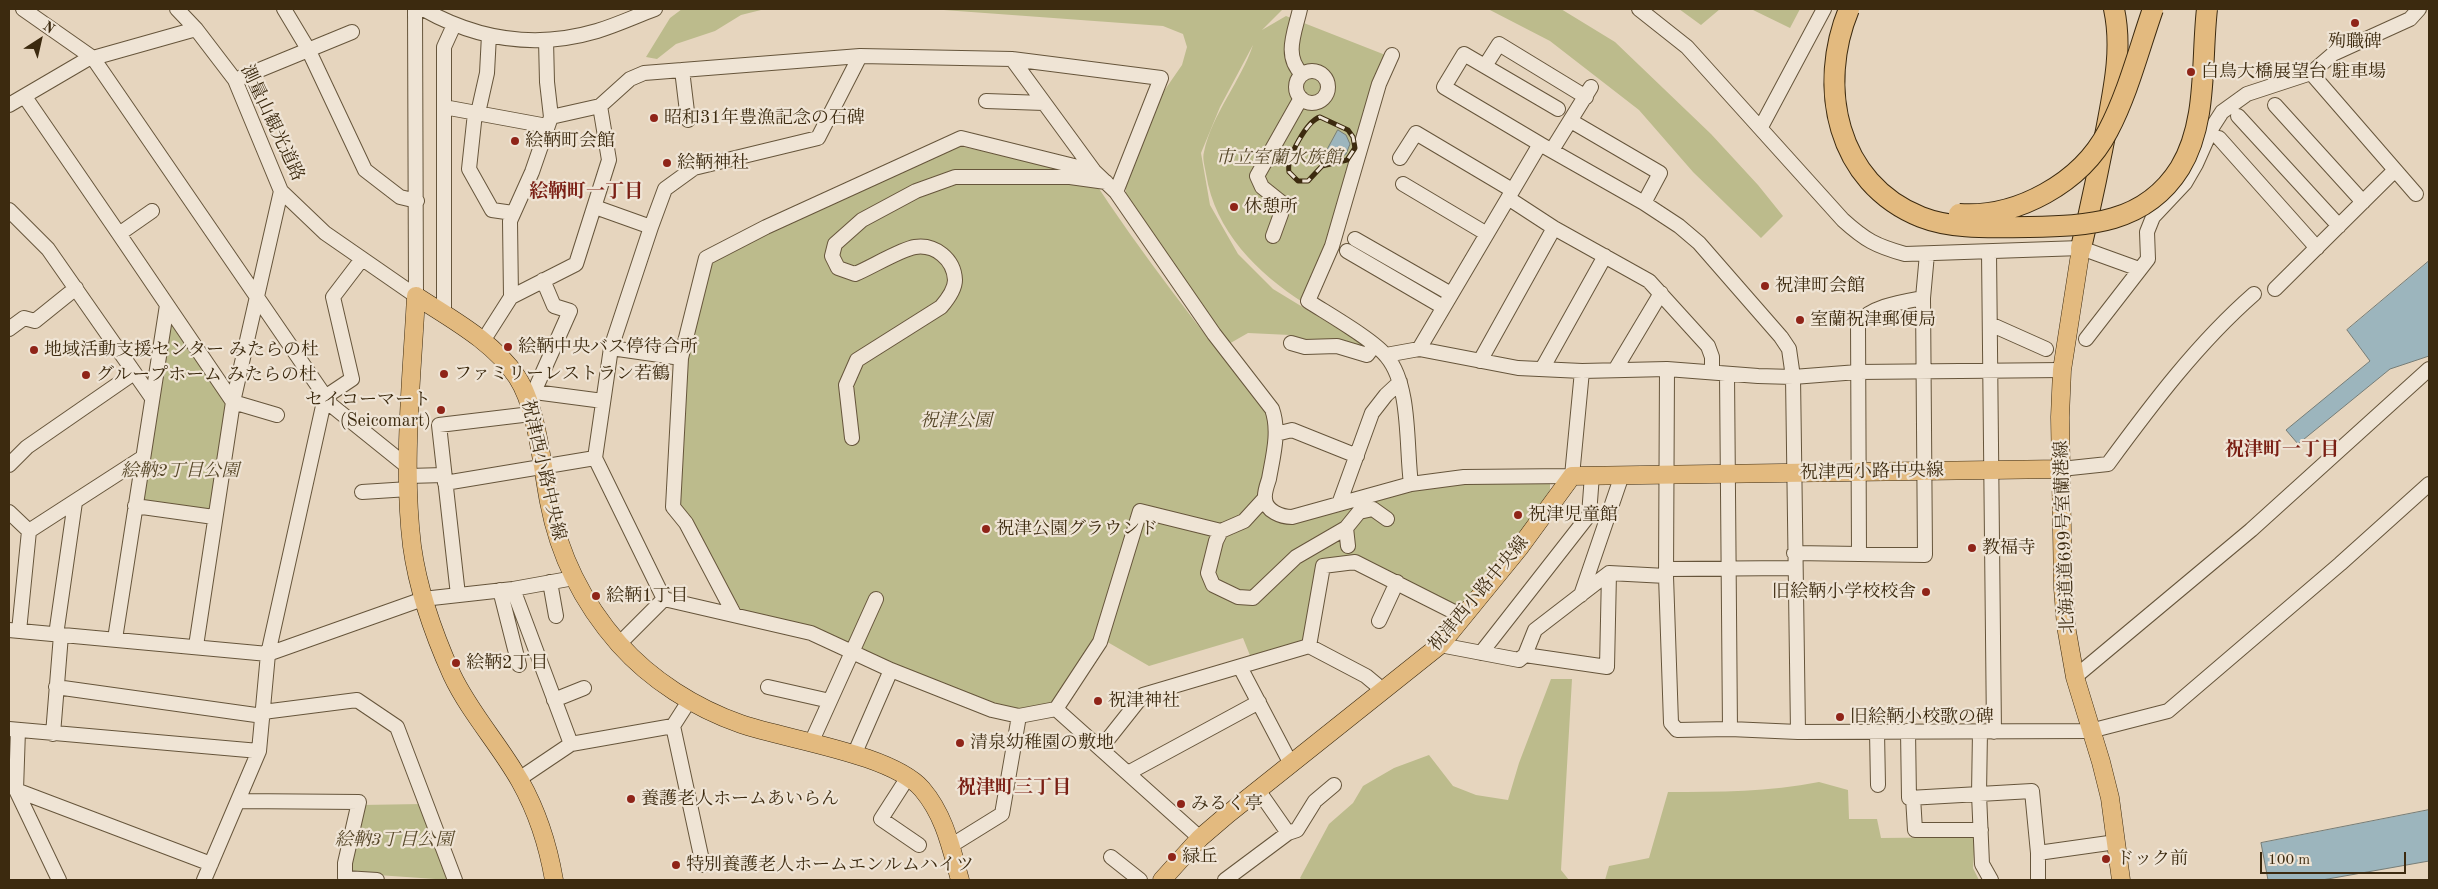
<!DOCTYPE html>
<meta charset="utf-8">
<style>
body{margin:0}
#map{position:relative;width:2438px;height:889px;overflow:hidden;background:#e6d5be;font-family:"Old Standard TT",serif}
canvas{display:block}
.frame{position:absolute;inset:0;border:10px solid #3c2a0f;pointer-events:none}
.north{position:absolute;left:15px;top:15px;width:50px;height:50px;-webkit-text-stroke:4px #efe4d5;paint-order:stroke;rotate:35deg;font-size:14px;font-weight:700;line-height:20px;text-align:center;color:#3c2a0f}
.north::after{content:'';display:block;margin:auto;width:18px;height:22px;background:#3c2a0f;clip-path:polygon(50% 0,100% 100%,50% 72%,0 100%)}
.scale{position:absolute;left:2260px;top:852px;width:146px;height:22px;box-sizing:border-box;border:2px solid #3c2a0f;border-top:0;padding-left:6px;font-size:15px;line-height:18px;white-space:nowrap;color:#3c2a0f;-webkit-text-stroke:4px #efe4d5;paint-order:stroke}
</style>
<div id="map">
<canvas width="2438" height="889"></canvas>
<div class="frame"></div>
<div class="north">N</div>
<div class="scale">100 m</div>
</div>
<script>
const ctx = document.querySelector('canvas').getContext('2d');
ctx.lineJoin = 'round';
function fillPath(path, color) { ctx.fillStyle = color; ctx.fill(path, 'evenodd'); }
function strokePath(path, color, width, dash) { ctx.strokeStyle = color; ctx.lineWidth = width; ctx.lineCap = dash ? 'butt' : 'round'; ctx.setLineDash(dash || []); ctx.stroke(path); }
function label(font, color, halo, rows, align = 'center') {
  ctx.font = font + ' "Old Standard TT","Noto Serif JP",serif'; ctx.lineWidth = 4.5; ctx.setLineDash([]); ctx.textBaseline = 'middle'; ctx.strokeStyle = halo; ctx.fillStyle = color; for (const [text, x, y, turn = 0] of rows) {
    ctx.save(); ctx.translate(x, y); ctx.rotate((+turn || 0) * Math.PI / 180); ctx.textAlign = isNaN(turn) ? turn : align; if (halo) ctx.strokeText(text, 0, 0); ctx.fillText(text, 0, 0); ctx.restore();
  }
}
fillPath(new Path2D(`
 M682,9H765L741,15L715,31L676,44L657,59L646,57L670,18Z
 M930,9H1283L1262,30L1286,16L1388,56L1328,246L1304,303C1257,273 1215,231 1206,174C1205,167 1202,158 1204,152C1212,114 1241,81 1253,45L1220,107L1201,153L1210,205L1238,254L1273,289L1370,348L1310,346L1290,335L1248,333L1227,345L1126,201V177L1155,104L1182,65L1187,47L1183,34L1163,26Z
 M1488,9H1561L1615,42L1711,134L1758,185L1783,216L1761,238L1693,172L1639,110L1550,41Z
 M1679,9H1720L1701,25Z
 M1751,9H1800L1790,28Z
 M958,146L1088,172C1142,255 1203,333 1265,410L1270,423L1271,515L1414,489L1485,481L1550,483V490L1522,531L1460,612L1358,560L1320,562L1302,643L1251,658L1243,638L1149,666L1097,636L1054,703L1019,712L991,704L743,613L677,505L684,370L708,264L718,256Z
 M170,318L226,402L210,513L139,503Z
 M1551,679H1572L1561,870L1569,880H1302L1300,878L1329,824L1353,803L1363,786L1394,768L1429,755L1453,786L1476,795L1508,800L1519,763Z
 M1819,782L1848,790L1849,819H1877L1881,838L1975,837L1973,868L1979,880H1605L1609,866L1649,858L1668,792C1720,792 1769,792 1819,782Z
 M422,804L450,880L348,873L361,805Z`), '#bcbb8c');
const water = new Path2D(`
 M1338,130L1346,135L1350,144L1346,154L1339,158L1325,154Z
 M2429,261V356L2390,369L2298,444L2286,430L2370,361L2347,330Z
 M2429,810V861L2322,880H2268L2261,843Z`);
fillPath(water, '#9cb5bd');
strokePath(water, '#767d77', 1);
const minor = new Path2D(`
 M23,9L93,58L331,405L408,467
 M177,9L196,29L235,80L281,191L325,233L416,296
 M284,9L308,49L365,170L400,197L417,201
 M415,9L416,296
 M423,9C478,40 536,49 597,31C617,25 636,16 655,9
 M1300,9C1295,32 1283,56 1302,74
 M1639,9L1687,47L1843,220C1865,240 1876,246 1905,254L2081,248L2139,269
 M546,40L547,82L551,117
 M1392,55L1379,84L1332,246L1308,301C1328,314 1374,340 1387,357C1411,386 1406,447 1411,484
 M93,58L196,29
 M1012,59L1094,171L1116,192L1214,334L1272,409C1280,431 1273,456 1269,479C1267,485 1264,493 1265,499C1266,511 1281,517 1292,517L1411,484L1464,477L1572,476L1582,371
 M1485,66L1499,44L1586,97
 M682,70L688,120
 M1296 87a16 16 0 1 1 32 0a16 16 0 1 1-32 0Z
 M2311,73L2333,54L2410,19L2419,9
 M235,80L352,32
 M25,97L119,234L152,211
 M986,101L1044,103
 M9,105L91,57
 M2275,105L2363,202
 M444,107L547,126
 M475,113L469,169L492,210L513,213
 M478,113L487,73L489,35
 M2238,116L2339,226
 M1571,121L1660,173L1644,203
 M1761,127L1824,9
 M2219,138L2317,248
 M1540,144L1444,87L1464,54L1558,109
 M1552,150L1591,87
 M1400,158L1416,133L1512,190
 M1403,184L1487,234
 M1508,198L1554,228L1649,281L1708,346L1712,357V372
 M595,207L651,227
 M9,210L48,249L152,398
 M119,234L233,402L277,415
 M1273,236L1281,214L1282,203L1262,187L1257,176L1301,98
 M1355,239L1451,294
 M1347,251L1443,307
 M1989,252L1994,732
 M2275,289L2395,170
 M511,297L576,264L609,160L600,106
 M444,315V47L454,25
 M1990,324L2046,349
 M9,329L24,318L35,321L76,288
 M2086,339L2148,259L2147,232L2153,217L2185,183L2196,164L2213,126L2222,112L2247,94L2311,73L2416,194
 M483,341L511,297L510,221L532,172L551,117L600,106L630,79L644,73L860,56L1012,59L1161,78L1116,192
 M1291,343L1305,347L1337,346L1367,355L1374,346
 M611,348L681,358
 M1419,349L1540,144L1644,203L1679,226L1699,243L1781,337L1789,349L1793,377L1798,732
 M1386,355L1419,349L1518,368L1582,371L1667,369L1758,376L1793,377L1858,372L2062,370
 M1480,361L1554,228
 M1542,369L1605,256
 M1667,369L1666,576L1671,723L1677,730L1730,729L1798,732L2090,731L2168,711L2340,564L2429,484
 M1615,370L1661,293
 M1727,374L1730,729
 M527,391L603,401
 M534,392L570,311L554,306L543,280
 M1276,434L1292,430L1357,456
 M852,438L846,385L857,360L941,307C947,300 955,289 955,280C954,259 935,244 915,247C901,249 870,268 855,274L838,268L832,256L835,244L862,220L916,191L955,177H1070L1106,182
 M9,465L27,447L134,373
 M2061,469L2108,464C2152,404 2198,343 2254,294
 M408,476L444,475
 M445,483L595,458
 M362,492L409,489
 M1265,498L1244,521L1221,531L1216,541L1208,573L1213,585L1238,597L1253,598L1296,557L1346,528L1359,512L1373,509L1387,519
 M1339,504L1372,413L1386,395L1400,382
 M135,506L214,517
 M9,512L29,531L142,458
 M1346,528L1348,546
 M1794,553L1925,555L1923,298L1927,254
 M1859,553L1858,323C1872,306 1902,302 1923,298
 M1666,569L1794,568
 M550,582L556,616
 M513,589L571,744
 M500,590L519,665
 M458,595L439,425L531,414
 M1581,595L1622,475
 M664,599L811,633L891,670L992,710L1019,716L1056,709L1100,642L1140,511L1221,531
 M734,614L686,523L673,507L681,358L706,258L766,227L961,138L1094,171
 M1379,621L1397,582
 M9,630L268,654L423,599L513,589L574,578
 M19,631L29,531
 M56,635L75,502
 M115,639L167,305
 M619,644L664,599L595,458L611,348L651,227L665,189L694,168L818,138L860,56
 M1440,645L1519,660L1525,655L1535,630L1609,573L1666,576
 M196,646L233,402L281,191
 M1309,646L1323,566L1355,562L1464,617
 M1481,653L1589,515L1592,475
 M1525,655L1607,667L1609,573
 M1240,667L1291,764
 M2075,677L2251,530L2429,369
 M56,687L263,716
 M768,687L830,701
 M554,700L584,688
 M1056,709L1200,838
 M263,712L357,700L397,727L455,880
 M673,726L703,865
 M9,729L259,751
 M18,730L16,790L59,880
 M1908,731L1909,798L2032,791L2038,853V880
 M1980,731L1979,794L1982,864L1991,880
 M1877,732L1878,785
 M53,734L61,635
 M811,743L876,599
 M1101,748L1143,695L1309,646L1366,676L1384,691
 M854,755L891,670
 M1128,773L1259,702
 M908,777L881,819L919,845
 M519,779L571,744L673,726L689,701
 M16,790L211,864
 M1258,790L1288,833
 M1913,797L1915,830H1981
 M238,801L359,802L345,863V878L377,880
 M952,845L1002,814L1019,716
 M2038,853L2116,842
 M1111,857L1140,880
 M204,880L259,751L268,654L325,397L352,379L333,297L362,259
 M1225,880L1288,833L1297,830L1315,801L1334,785`);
const major = new Path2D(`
 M2081,248L2062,370L2060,417L2063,588L2066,626L2075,677L2101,762L2110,798L2121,880
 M416,296C451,319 493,341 517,377C537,407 542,466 549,502C559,555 583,603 619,644C651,680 695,708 741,724C788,740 891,754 922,789C945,816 951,848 960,880
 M416,296C412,378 402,463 412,546C418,590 434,635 452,675C470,713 499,744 520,781C538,813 548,845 554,880
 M1162,880L1200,838L1228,814L1440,645L1520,547L1572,476L2061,469`);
const highway = new Path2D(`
 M2081,248C2091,205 2100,163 2108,120C2115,83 2122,46 2114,9`);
strokePath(minor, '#66553b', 16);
strokePath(major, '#3c2a0f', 19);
strokePath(highway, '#3c2a0f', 22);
strokePath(minor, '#efe4d5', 14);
strokePath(major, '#e3ba7f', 18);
strokePath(highway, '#e3ba7f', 20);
const rail = new Path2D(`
 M1320,117L1348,130L1353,137L1355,148L1347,160L1322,166L1308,181H1298L1289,172C1286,158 1307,121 1320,117Z`);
strokePath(rail, '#3c2a0f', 5);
strokePath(rail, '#efe4d5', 3, [9]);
const highwayBridge = new Path2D(`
 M1849,9C1817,86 1836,183 1921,217C1954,230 1994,227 2029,227C2088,226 2145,224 2180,168C2208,122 2201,61 2207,9
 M1959,214C2017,218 2081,183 2108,131C2128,93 2139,49 2153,9`);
strokePath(highwayBridge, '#3c2a0f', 22, []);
strokePath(highwayBridge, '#e3ba7f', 20);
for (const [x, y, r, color] of [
 [2355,23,5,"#8f2418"],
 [2191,72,5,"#8f2418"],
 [654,118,5,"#8f2418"],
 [515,141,5,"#8f2418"],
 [667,163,5,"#8f2418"],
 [1234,207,5,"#8f2418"],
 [1765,286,5,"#8f2418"],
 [1800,320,5,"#8f2418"],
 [508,347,5,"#8f2418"],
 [34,350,5,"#8f2418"],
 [444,374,5,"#8f2418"],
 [86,375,5,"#8f2418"],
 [441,410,5,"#8f2418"],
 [1518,515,5,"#8f2418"],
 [986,529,5,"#8f2418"],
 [1972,548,5,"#8f2418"],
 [1926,592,5,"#8f2418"],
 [596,596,5,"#8f2418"],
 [456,663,5,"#8f2418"],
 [1098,701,5,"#8f2418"],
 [1840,717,5,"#8f2418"],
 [960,743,5,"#8f2418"],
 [631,799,5,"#8f2418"],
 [1181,804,5,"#8f2418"],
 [1172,857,5,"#8f2418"],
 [2106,859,5,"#8f2418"],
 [676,865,5,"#8f2418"]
]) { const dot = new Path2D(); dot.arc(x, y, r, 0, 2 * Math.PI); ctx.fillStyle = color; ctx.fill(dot); strokePath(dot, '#efe4d5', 2); }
label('18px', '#3c2a0f', '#efe4d5', [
 ["殉職碑",2355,42,"center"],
 ["白鳥大橋展望台 駐車場",2201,72],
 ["昭和31年豊漁記念の石碑",664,118],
 ["絵鞆町会館",525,141],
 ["絵鞆神社",677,163],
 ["休憩所",1244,207],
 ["祝津町会館",1775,286],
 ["室蘭祝津郵便局",1810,320],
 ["絵鞆中央バス停待合所",518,347],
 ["地域活動支援センター みたらの杜",44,350],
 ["ファミリーレストラン若鶴",454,374],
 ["グループホーム みたらの杜",96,375],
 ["セイコーマート",431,400,"right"],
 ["(Seicomart)",431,421,"right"],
 ["祝津児童館",1528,515],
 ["祝津公園グラウンド",996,529],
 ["教福寺",1982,548],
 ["旧絵鞆小学校校舎",1916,592,"right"],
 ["絵鞆1丁目",606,596],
 ["絵鞆2丁目",466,663],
 ["祝津神社",1108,701],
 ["旧絵鞆小校歌の碑",1850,717],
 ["清泉幼稚園の敷地",970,743],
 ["養護老人ホームあいらん",641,799],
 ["みるく亭",1191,804],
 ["緑丘",1182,857],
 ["ドック前",2116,859],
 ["特別養護老人ホームエンルムハイツ",686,865]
], 'left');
label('18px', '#3c2a0f', '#efe4d5', [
 ["測量山観光道路",272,123,65],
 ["祝津西小路中央線",543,470,77],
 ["祝津西小路中央線",1872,472,-1],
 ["北海道道699号室蘭港線",2065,537,-92],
 ["祝津西小路中央線",1479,594,-50]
]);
label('italic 18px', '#564728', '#efe4d5', [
 ["市立室蘭水族館",1279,158],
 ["祝津公園",956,421],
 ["絵靹2丁目公園",180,471],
 ["絵靹3丁目公園",394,840]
]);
label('bold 19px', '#7a1f14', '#efe4d5', [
 ["絵鞆町一丁目",586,192],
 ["祝津町一丁目",2282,450],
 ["祝津町三丁目",1014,788]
]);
</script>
